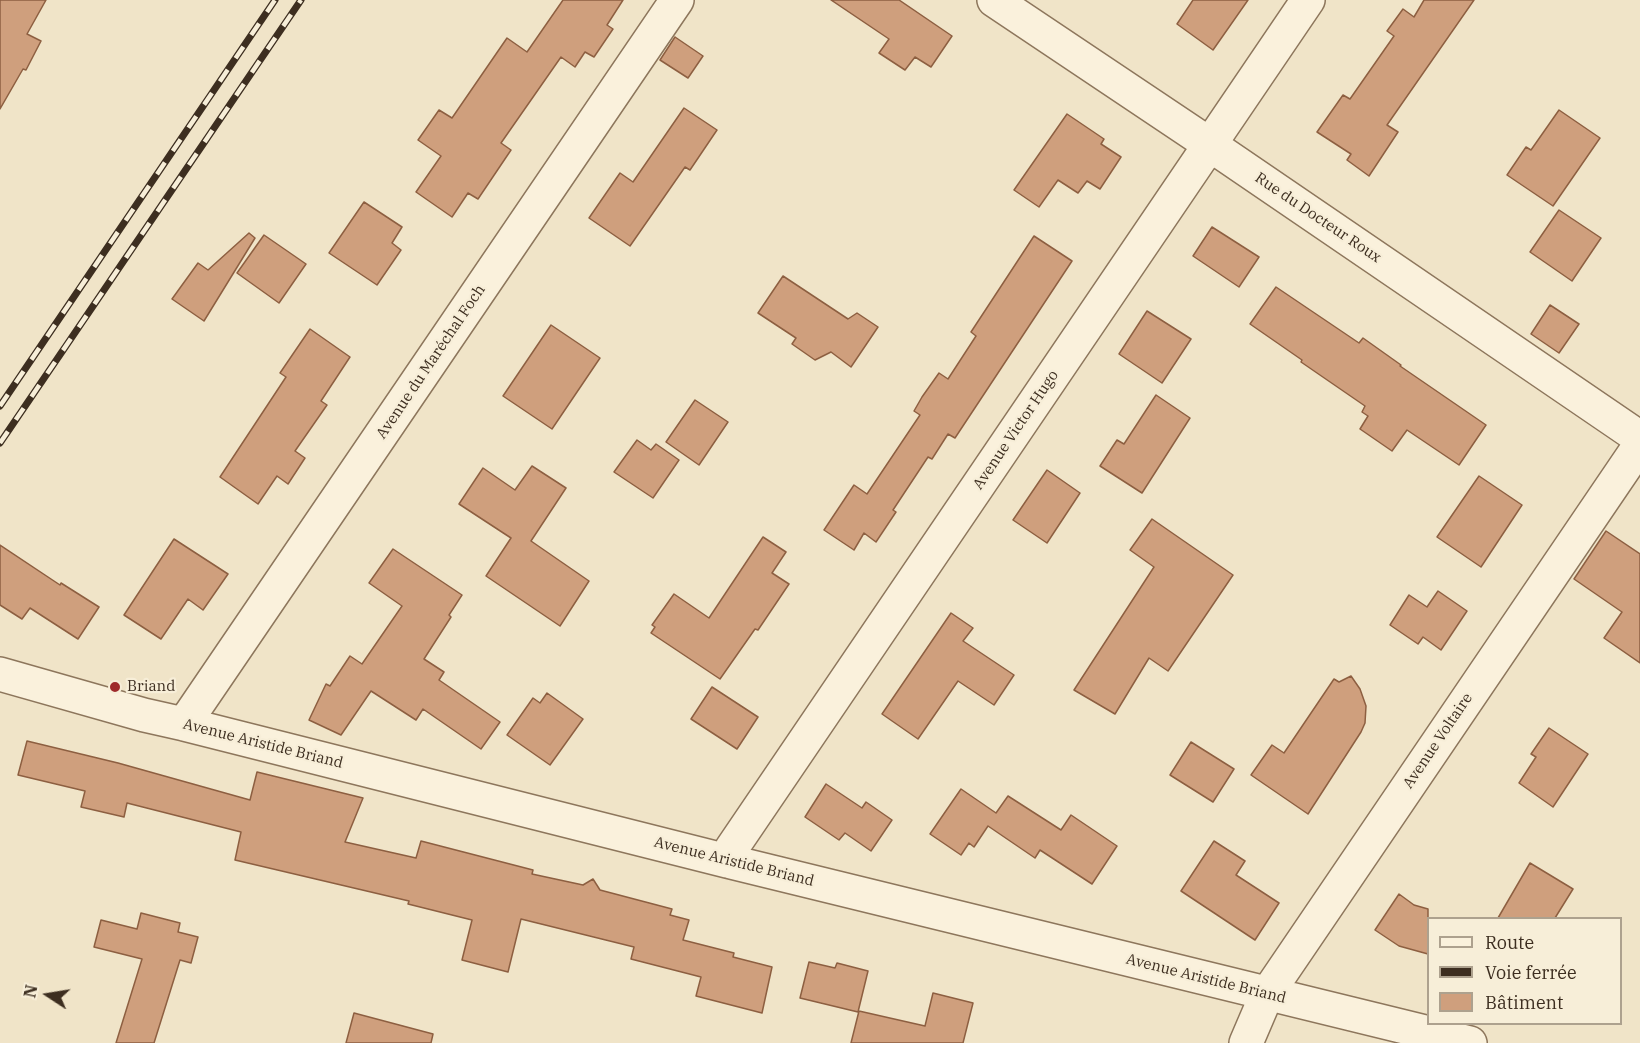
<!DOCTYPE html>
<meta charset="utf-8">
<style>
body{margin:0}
#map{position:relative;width:1640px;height:1043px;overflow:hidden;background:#f0e4c8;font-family:"IBM Plex Serif",serif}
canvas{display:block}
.legend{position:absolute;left:1427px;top:917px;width:195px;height:108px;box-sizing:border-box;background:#f7eed8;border:2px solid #ada18e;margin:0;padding:8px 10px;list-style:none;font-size:18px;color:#3d2e20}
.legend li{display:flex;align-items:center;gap:12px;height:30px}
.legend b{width:30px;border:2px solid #ada18e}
.north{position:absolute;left:18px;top:965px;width:60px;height:60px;-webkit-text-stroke:4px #f7eed8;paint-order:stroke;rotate:282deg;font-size:16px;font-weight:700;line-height:24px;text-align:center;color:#3d2e20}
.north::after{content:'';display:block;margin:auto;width:21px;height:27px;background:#3d2e20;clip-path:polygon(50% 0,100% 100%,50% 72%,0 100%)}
</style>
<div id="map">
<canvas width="1640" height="1043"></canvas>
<ul class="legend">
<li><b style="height:8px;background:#faf1dc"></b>Route</li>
<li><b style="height:8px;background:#3d2e20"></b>Voie ferrée</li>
<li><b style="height:16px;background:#cf9f7d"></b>Bâtiment</li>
</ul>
<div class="north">N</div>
</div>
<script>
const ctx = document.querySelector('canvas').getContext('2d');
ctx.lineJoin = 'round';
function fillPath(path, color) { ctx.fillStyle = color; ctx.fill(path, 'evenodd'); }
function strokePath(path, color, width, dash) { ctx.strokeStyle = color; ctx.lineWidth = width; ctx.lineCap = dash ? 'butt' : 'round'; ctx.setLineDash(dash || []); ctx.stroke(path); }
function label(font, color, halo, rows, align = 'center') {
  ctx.font = font + ' "IBM Plex Serif",serif'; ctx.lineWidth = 4.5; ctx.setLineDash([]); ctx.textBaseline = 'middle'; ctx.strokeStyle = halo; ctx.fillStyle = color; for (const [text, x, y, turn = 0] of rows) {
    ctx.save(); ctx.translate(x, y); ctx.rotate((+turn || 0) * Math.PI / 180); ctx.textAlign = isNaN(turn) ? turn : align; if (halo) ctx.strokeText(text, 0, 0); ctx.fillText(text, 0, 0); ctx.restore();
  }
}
const building = new Path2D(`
 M0,0H46L27,34L41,41L26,70L23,69L0,109Z
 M563,0H623L607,25L613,29L594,57L585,52L575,67L561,57L501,143L511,150L478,199L468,193L452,217L416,192L441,156L418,140L439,110L452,118L507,38L527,52Z
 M831,0H899L952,36L931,67L915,57L905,70L879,53L889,39Z
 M1193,0H1248L1213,50L1177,24Z
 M1424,0H1474L1387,125L1398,132L1369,176L1347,160L1351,154L1317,132L1343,95L1350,99L1394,36L1387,31L1403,9L1414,17Z
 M675,37L703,56L688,78L660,60Z
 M684,108L717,130L690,170L685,167L630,246L589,218L620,173L633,182Z
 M1559,110L1600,138L1553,206L1507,175L1526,147L1531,150Z
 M1067,114L1104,139L1101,144L1121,157L1100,189L1087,181L1078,193L1058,180L1039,207L1014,190Z
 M364,202L402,227L392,243L401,250L377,285L329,253Z
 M1559,210L1601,238L1572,281L1530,252Z
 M1212,227L1259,257L1239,287L1193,256Z
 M249,233L255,238L204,321L172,299L198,263L208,270Z
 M264,235L306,264L279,303L237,273Z
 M1034,236L1072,261L955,438L948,434L932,459L928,457L893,510L896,512L876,542L864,533L854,550L824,530L854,485L867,494L920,415L914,411L922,397L939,373L948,379L976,336L971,332Z
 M783,276L848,319L857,313L878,327L851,367L831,352L815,360L792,344L796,338L758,313Z
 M1276,287L1359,343L1363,338L1401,365L1400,366L1486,425L1459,465L1407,430L1392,451L1360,429L1368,416L1362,412L1365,406L1301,362L1302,360L1250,324Z
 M1550,305L1579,324L1559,353L1531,334Z
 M1147,311L1191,339L1162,383L1119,354Z
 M551,325L600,358L552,429L503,396Z
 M310,329L350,357L321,401L327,405L295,451L305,458L288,484L277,476L258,504L220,477L286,377L280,373Z
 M1156,395L1190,418L1142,493L1100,466L1117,440L1124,444Z
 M695,400L728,422L699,465L666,442Z
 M637,440L651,450L656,444L679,460L653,498L614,472Z
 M532,466L566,488L531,541L589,581L560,626L486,576L511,538L459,504L483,468L515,490Z
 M1047,470L1080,493L1047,543L1013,520Z
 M1479,476L1522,505L1481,567L1437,537Z
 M1152,519L1233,575L1168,671L1149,658L1115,714L1074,690L1154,567L1130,550Z
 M1606,531L1640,554V663L1604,638L1622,612L1574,579Z
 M763,537L786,552L772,573L789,584L758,630L755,629L720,679L651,633L655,627L652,625L674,594L709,618Z
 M174,539L228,574L203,610L188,599L161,639L124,615Z
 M0,545L60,585L61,583L99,607L78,639L30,608L22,619L0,605Z
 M393,549L462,595L449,615L451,617L424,659L444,672L439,680L500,722L481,749L423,709L416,720L371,691L341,735L309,720L326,684L330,686L350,656L362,664L402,606L369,583Z
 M1438,591L1467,611L1441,650L1423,637L1418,644L1390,625L1409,595L1427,607Z
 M951,613L973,628L963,641L1014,675L994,705L958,681L918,739L882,714Z
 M1351,676L1360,689L1366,706L1365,723L1361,732L1308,814L1251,775L1272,745L1284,753L1334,679L1339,682Z
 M712,687L758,717L737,749L691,719Z
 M547,693L583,719L550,765L507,735L533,698L540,703Z
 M1549,728L1588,754L1553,807L1519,783L1536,757L1531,754Z
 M27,741L118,763L250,800L257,772L363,798L345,842L416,858L421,841L533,870L532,874L583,885L593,879L600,890L672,909L670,915L689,920L683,940L734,953L733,957L772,967L762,1013L696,996L701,977L631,959L634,947L521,919L508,972L462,960L472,920L408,904L409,901L235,860L241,832L127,803L124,817L81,807L85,791L18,775Z
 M1191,742L1234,769L1213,802L1170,775Z
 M826,784L862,808L866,802L892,820L871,851L845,833L839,840L805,817Z
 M961,789L996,813L1008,796L1061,830L1071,815L1117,846L1092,884L1040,850L1035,858L988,826L974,847L969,843L961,855L930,834Z
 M1214,841L1245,861L1236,875L1279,903L1255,940L1181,891Z
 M1530,863L1573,889L1555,918H1498Z
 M1399,894L1414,905L1428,909V954L1399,946L1375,930Z
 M141,913L180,923L178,932L198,937L191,963L180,960L154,1043H116L142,959L94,947L101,920L137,929Z
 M809,962L835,968L837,963L868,971L858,1012L800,998Z
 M933,993L973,1003L963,1043H851L859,1011L925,1026Z
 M354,1013L433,1034L431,1043H346Z`);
fillPath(building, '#cf9f7d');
strokePath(building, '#8d5f41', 1.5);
const street = new Path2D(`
 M994,0L1209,144L1640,438
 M0,674L144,715L184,724L727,861L1470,1043
 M184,724L677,0
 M727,861L732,848L1308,0
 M1246,1043L1267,994L1640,445`);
strokePath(street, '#8d765c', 36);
strokePath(street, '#faf1dc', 33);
const rail = new Path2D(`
 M0,406L275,0
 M0,443L301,0`);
strokePath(rail, '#3d2e20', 7);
strokePath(rail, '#f7eed8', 4.5, [14]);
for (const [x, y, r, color] of [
 [115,687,6,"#9e2a2b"]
]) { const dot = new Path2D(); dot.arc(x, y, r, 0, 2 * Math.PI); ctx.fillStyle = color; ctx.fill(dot); strokePath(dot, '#f7eed8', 2); }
label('15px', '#3d2e20', '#f7eed8', [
 ["Rue du Docteur Roux",1318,218,34],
 ["Avenue du Maréchal Foch",431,362,-56],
 ["Avenue Victor Hugo",1016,430,-56],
 ["Avenue Voltaire",1438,741,-56],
 ["Avenue Aristide Briand",263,744,14],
 ["Avenue Aristide Briand",734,862,14],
 ["Avenue Aristide Briand",1206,979,14]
]);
label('15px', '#3d2e20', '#f7eed8', [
 ["Briand",127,687]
], 'left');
</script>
